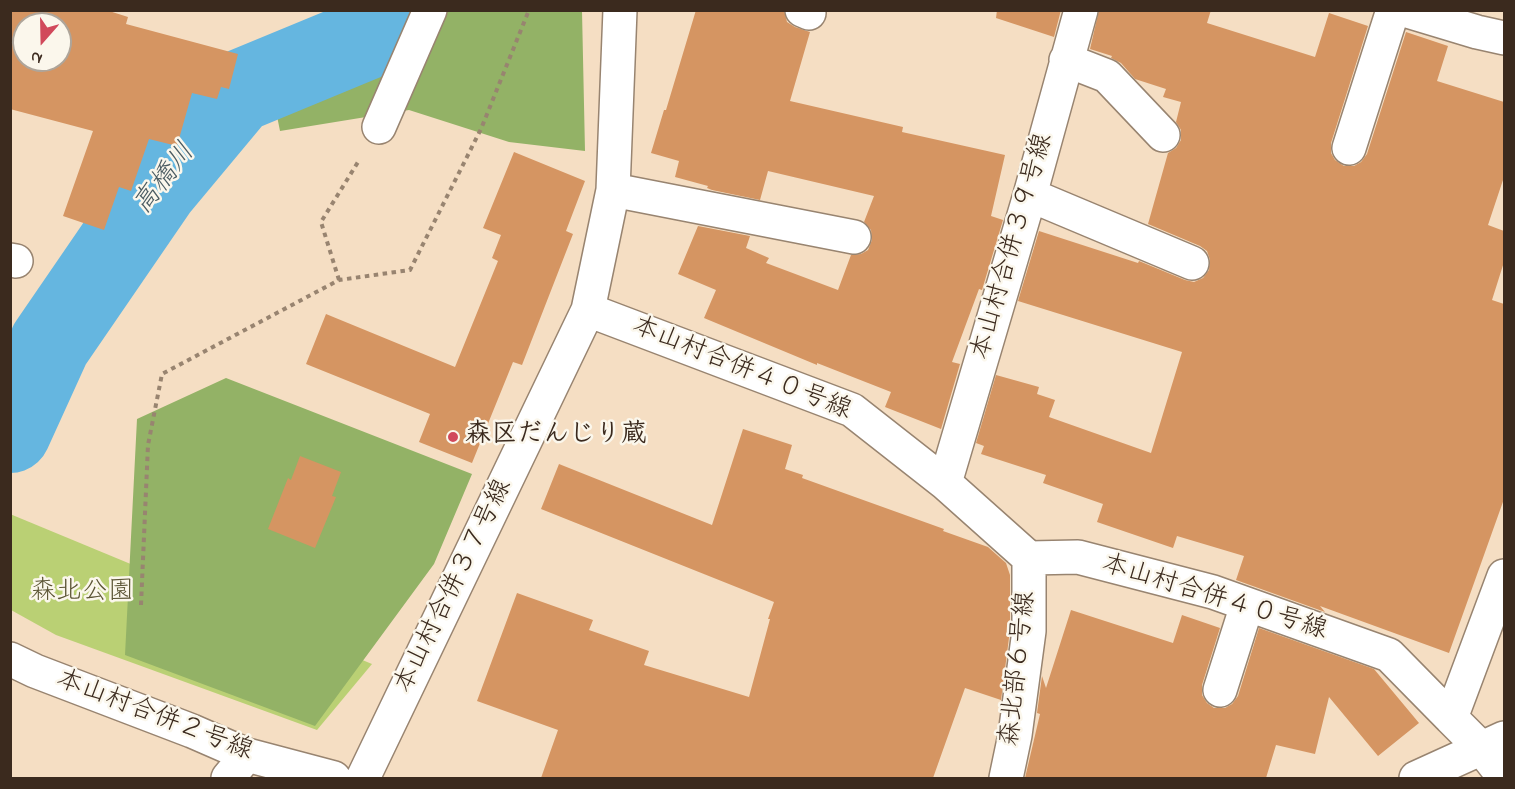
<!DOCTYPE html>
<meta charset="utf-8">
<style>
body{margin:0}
#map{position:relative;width:1515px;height:789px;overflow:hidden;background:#f5dec3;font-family:"Indie Flower",sans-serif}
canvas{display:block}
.frame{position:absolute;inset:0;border:12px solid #3b2a1e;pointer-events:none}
.north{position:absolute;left:12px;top:12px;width:60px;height:60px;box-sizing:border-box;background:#fbf7ec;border:2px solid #aea59a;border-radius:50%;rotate:200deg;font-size:16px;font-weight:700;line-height:24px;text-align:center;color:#3b2a1e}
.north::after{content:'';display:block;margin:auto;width:21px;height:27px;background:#d1495b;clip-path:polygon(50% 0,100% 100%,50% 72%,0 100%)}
</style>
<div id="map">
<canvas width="1515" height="789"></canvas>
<div class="frame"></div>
<div class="north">N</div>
</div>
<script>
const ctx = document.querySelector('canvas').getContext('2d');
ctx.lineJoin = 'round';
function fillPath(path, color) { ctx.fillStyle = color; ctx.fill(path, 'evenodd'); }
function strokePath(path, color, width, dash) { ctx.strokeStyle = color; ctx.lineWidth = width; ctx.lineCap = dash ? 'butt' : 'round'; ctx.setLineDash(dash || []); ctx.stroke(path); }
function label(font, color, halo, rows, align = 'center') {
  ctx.font = font + ' "Indie Flower","Klee One",sans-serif'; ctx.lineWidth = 5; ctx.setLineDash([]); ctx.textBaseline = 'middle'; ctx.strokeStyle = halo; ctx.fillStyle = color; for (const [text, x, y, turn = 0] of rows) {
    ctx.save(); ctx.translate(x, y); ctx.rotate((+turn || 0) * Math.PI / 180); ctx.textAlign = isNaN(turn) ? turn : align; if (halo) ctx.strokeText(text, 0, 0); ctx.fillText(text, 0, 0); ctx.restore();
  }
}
fillPath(new Path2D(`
 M10,514L372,664L317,730L56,635L11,610Z`), '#bad074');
fillPath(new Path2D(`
 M436,11H582L585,151L509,142L409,110L280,131L272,91L432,27Z
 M226,378L472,474L434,564L315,726L125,655L137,419Z`), '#93b266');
strokePath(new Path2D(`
 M10,432L50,344L157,188L237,92L382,32L399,10`), '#65b6e0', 82);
fillPath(new Path2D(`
 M10,10H106L128,17L126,24L238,54L229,89L221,87L217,99L192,93L177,146L149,139L131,191L119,187L104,230L63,216L93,131L10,109ZM24,24H60V60H24Z
 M696,10H784L787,22L795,27L810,32L790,101L903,127L902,132L1005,155L991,216L1003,220L982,290L979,289L952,362L960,364L941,429L885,407L891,392L817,363V365L704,318L716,290L678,274L698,226L750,236L746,248L769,258L766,263L838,290L851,255L861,254L868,250L872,240L871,230L864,222L874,196L768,171L760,200L712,190L707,188L708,186L675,177L679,161L651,153L664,110H666Z
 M997,10H1061L1054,37L996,18Z
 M1099,10H1211L1207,23L1315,57L1329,13L1368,26L1331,143V153L1335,160L1344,166H1354L1361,162L1367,154L1406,32L1448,46L1437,81L1504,102V177L1488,225L1504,231V262L1492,300L1504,304V499L1449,653L1320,606L1325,612L1236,580L1244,556L1177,536L1173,548L1097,522L1103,504L1043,483L1046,475L981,454L984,446L976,443L996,375L1039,387L1037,394L1055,400L1049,417L1151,453L1182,352L1018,301L1039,231L1138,263L1139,261L1185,280L1194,282L1203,278L1209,270L1210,260L1207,251L1200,246L1148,224L1168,153L1176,148L1181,140V130L1176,122L1181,102L1163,97L1166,89L1135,79L1121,63L1111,58L1112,56L1090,49Z
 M514,152L585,181L566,231L573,234L522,365L513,362L472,463L419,442L430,414L306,364L326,314L455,367L498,261L492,258L501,235L483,228Z
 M743,429L792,445L785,469L803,475L802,478L944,529L943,531L988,547L1006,563L1010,575V630L1001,700L965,688L933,778H541L558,730L477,701L517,593L593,620L589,630L649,651L644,665L749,697L770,619H768L774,602L541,509L559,464L712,525Z
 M300,456L341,472L332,496L336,497L315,548L268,529L288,478L291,480Z
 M1071,610L1173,643L1182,615L1220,628L1202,685V695L1207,703L1214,708H1225L1232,704L1238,696L1259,628L1374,669L1419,723L1378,756L1329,697L1315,754L1276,745L1266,778H1025L1040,714L1037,713L1042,676L1046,688Z`), '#d59562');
const minor = new Path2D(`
 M802,10L809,13
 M1404,10L1477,32L1504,38
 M1066,60L1107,76L1163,135
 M379,127L430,10
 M1349,148L1393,10
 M613,190L854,237
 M1030,195L1192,263
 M10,260L16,261
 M588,310L852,410L945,483L1029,558L1078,557L1213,592L1389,655L1451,718
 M945,483L1030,195L1081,10
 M1504,576L1451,718L1482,749L1504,777
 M10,659L35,671L192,731L247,755L334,778
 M1220,690L1247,605
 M228,778L247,755
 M363,778L588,310L613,190L620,10
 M1006,778L1015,735L1029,631V558
 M1416,778L1504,738`);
strokePath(minor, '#988470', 36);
strokePath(new Path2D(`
 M339,280L321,222L358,162
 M141,605L148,445L162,374L339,280L410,270L481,129L529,10`), '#988470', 4, [4.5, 4.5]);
strokePath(minor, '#fff', 33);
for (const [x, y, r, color] of [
 [453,437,6,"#d1495b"]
]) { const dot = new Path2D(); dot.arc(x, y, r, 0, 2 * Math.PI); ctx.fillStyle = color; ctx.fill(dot); strokePath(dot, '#fbf7ec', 2); }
label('26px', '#3b2a1e', '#fbf7ec', [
 ["本山村合併３９号線",1014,247,-74],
 ["本山村合併４０号線",741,370,22],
 ["本山村合併３７号線",455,587,-64],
 ["本山村合併４０号線",1214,599,17],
 ["森北部６号線",1020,669,-84],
 ["本山村合併２号線",154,717,21]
]);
label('bold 26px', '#3b2a1e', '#fbf7ec', [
 ["森区だんじり蔵",465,437]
], 'left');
label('26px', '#5b5434', '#fbf7ec', [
 ["森北公園",82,594]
]);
label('italic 27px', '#4a5b62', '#fbf7ec', [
 ["高橋川",166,180,-52]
]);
</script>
